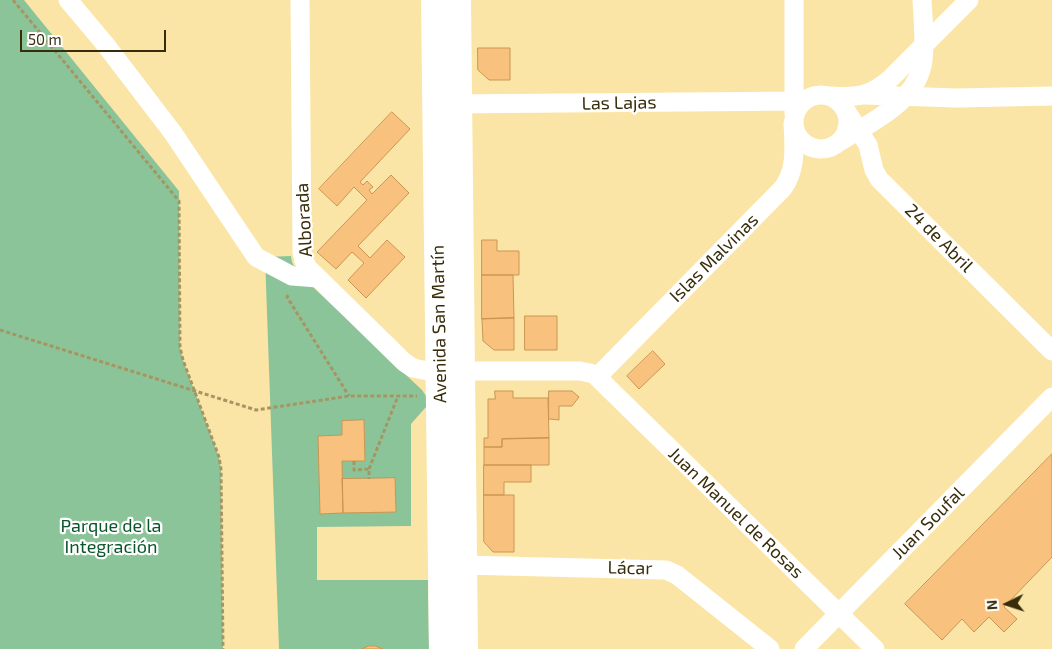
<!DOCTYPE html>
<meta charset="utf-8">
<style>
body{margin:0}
#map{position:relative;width:1052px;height:649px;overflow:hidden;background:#fbe5a6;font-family:"Exo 2",sans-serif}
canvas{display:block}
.north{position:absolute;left:982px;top:579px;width:50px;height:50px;-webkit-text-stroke:4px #fff;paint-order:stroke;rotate:266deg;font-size:14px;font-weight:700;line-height:20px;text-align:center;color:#382d0a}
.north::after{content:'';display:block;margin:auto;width:18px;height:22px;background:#382d0a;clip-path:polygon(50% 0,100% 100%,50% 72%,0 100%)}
.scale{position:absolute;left:20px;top:30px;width:146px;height:22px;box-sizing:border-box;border:2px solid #382d0a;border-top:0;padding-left:6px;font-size:15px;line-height:18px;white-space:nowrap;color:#382d0a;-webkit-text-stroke:4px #fff;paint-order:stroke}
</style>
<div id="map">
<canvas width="1052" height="649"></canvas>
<div class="north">N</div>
<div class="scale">50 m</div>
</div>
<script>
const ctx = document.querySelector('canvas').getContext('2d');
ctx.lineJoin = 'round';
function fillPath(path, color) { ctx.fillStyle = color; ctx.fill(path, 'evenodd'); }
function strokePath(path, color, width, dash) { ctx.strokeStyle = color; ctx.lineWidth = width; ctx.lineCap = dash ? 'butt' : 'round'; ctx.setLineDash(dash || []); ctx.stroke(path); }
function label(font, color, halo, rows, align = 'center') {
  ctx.font = font + ' "Exo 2",sans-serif'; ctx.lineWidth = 4.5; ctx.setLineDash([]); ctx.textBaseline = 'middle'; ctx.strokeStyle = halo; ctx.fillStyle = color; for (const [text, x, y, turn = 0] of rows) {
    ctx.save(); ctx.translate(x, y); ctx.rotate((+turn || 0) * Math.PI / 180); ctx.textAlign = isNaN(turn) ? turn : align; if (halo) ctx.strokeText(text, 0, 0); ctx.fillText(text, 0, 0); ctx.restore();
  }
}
fillPath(new Path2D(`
 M0,0H24L179,191L180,347L183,360L219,457L221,469L223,649H0Z
 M291,256L292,262L297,272L422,390L426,396V407L411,424V526L317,527V580H428L429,649H279L265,257Z`), '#8cc49a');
const building = new Path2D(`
 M478,48H510V80H489L478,70Z
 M392,112L410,129L360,182L363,185L367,181L373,187L369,190L372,194L391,175L409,193L358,246L370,258L387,240L405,257L366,298L348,280L364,263L352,252L336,269L317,252L367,200L354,187L337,206L319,189Z
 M482,240H497V251H519V275H482Z
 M482,275H513L514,318L482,319Z
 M525,316H557V350H525Z
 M514,318V350H494L483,341L482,319Z
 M653,351L665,364L639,389L627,376Z
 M495,391H513V398H548L549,438L502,439V447H484V438H488V399H495Z
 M549,391H572L579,397L572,406H559V420L549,419Z
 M364,420L365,461H342L343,513L320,514L318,436L342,435V421Z
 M549,438V465H484V447H502V439Z
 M1052,454V557L1004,607L1017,619L1004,632L989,617L974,632L962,619L942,640L905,604Z
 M484,465H531V482H504V495H484Z
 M395,478L396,512L343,513L342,479Z
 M484,495H514V552H493L484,542Z
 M369,646H375L383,649H362Z`);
fillPath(building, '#f8c27e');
strokePath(building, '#ca9552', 1);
strokePath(new Path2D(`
 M13,0L179,201L180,347L183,360L219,457L221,469L223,649
 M288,295L287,297L349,396
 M0,330L256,410L349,396H417
 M354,461V470L369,469V479
 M369,469L398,396`), '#a69562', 3, [4, 2.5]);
strokePath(new Path2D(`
 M68,0L105,44L173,133L256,257L292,276L318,278
 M300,0L302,252L304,261L308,268L404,362L413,368L428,371H580L594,374L875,649
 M794 122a27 27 0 1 1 54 0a27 27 0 1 1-54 0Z
 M865,95L957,98L1052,96
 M831,96C857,98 871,96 891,78L969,0
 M446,104L802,101
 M847,112L868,145L874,170L879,179L1052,351
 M794,114V0
 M841,141C871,122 913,104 922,66C926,50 923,18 922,0
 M597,377L783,188C797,169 794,146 793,123
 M463,565L666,570L677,575L770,649
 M804,649L1052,397`), '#fff', 19);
strokePath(new Path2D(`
 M435,0L443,649
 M457,0L464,649`), '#fff', 28);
label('18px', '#382d0a', '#fff', [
 ["Las Lajas",619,103,-1],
 ["Alborada",304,220,-93],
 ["24 de Abril",939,238,45],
 ["Islas Malvinas",714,258,-45],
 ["Avenida San Martín",439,324,-91],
 ["Juan Manuel de Rosas",736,513,44],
 ["Juan Soufal",928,523,-45],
 ["Lácar",630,568,1]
]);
label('18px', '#0a562a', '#fff', [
 ["Parque de la",111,526],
 ["Integración",111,547]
]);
</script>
